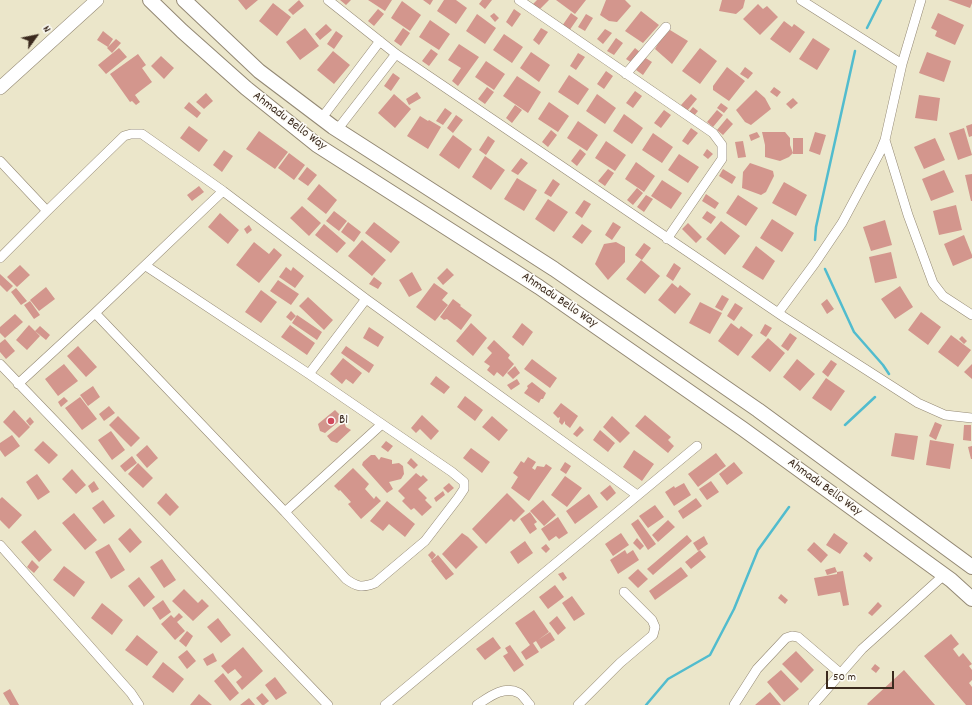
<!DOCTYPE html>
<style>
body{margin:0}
#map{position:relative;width:972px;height:705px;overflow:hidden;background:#ebe6ca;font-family:Dekko,sans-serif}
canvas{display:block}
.north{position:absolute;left:16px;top:16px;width:40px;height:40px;-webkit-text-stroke:3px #fdfcf7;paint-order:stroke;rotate:57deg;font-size:11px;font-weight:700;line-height:16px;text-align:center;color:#3b2a1e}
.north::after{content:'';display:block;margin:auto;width:14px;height:18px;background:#3b2a1e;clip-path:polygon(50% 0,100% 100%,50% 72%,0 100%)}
.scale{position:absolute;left:826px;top:671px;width:68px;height:18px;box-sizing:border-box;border:2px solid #3b2a1e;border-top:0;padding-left:5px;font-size:12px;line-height:14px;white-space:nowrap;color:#3b2a1e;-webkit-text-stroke:3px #fdfcf7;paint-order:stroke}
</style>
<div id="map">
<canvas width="972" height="705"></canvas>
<div class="north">N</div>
<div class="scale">50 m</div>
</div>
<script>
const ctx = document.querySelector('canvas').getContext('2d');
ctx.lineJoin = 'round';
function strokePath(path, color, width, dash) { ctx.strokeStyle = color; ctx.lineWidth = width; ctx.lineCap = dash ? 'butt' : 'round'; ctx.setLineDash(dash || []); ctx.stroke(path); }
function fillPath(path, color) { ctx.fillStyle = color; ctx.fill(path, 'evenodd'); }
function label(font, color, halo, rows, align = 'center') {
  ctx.font = font + ' Dekko,sans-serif'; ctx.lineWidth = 3; ctx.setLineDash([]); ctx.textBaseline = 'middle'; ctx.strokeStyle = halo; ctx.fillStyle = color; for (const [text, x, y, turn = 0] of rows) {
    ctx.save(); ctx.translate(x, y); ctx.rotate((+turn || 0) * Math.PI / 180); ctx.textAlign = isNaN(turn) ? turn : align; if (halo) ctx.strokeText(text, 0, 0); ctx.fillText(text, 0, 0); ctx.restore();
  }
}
strokePath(new Path2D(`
 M867,28L881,0
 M815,240L816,227L855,51
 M825,269L854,332L883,365L889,374
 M845,425L875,397
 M646,705L668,679L710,655L734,609L758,550L789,507`), '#51bcce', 2.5);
fillPath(new Path2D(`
 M238,0H258L246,10Z
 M299,0L304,6L293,15L288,10Z
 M340,0H351L346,5Z
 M368,0H392L385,11Z
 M423,0H433L430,5Z
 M444,0H456L467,8L456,24L437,11Z
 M482,0H492L485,9L479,4Z
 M537,0H549L538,11L532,5Z
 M556,0H586L575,14Z
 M606,0H625L631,6L617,22L609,21L600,15Z
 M722,0H745L743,8L736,14L719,11Z
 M948,0H972V3L970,8Z
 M402,1L421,15L410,31L391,18Z
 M273,3L291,17L277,36L259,21Z
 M758,4L763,9L767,6L778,17L760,35L743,19Z
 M378,9L384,14L374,26L368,21Z
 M514,9L521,14L512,27L506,22Z
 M641,11L659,25L643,43L625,31Z
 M494,13L499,18L495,22L490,16Z
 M571,13L578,18L569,31L562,26Z
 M938,13L964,25L955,45L935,36L937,31L931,28Z
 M477,14L496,28L485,44L466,31Z
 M586,14L593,18L585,31L578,27Z
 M430,20L450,34L439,50L419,37Z
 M784,21L792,27L794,24L805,32L790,53L770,39Z
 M326,24L332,30L320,40L315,34Z
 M305,28L319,46L300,60L286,42Z
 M403,28L410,33L401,46L394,41Z
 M541,28L548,32L539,45L533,40Z
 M605,29L612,33L603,44L597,39Z
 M670,30L688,41L672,64L655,49L660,40Z
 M103,31L113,39L108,47L97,40Z
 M336,31L343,36L334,49L327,44Z
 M504,34L523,47L512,63L493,50Z
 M616,38L623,43L614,55L607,51Z
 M813,38L830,49L817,70L799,59Z
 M116,39L121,43L112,53L107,48Z
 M459,44L479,57L458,86L452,81L461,68L448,60Z
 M119,48L127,57L106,74L98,65Z
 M635,48L641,53L632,63L626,59Z
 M700,48L717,61L700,84L682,71Z
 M431,49L438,54L429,66L422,61Z
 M333,51L350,65L334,84L317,70Z
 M531,52L550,65L539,82L520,68Z
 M927,52L951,61L944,82L919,73Z
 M578,53L585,57L576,70L570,66Z
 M138,54L146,65L142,68L152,82L135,95L140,102L136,105L132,101L130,102L110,74Z
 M161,56L174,68L164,79L151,66Z
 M644,57L652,62L643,75L636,70Z
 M486,61L505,74L494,90L475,77Z
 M727,67L745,81L729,101L713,90V86Z
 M745,67L753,73L748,79L740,74Z
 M606,71L613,76L604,89L597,84Z
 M393,73L400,78L391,91L384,86Z
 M569,75L589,89L578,105L558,92Z
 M517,76L541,92L528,113L503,96Z
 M487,87L494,92L485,104L478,99Z
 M774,87L781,92L777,97L770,92Z
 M756,90L765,98L771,109L751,125L745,122L736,110Z
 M635,91L642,96L633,108L626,103Z
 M417,92L421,98L409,105L406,99Z
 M206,93L213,101L204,109L196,102Z
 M394,94L411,109L395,128L378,113Z
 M597,94L616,108L605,124L586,111Z
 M691,94L697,99L687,111L681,105Z
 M919,95L940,98L937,121L915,118Z
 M793,98L798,103L791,109L786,104Z
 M189,102L201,113L197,118L184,108Z
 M549,102L569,116L558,132L538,119Z
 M721,103L728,108L724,113L717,108Z
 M515,105L522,110L512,123L506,118Z
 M693,107L698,111L694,116L689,112Z
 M445,108L452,113L443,125L436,121Z
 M664,110L671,115L661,128L654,123Z
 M717,110L723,115L713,127L707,122Z
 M624,114L643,128L632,144L613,131Z
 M456,115L463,120L453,133L447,128Z
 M420,116L428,121L429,120L441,127L428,149L407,136Z
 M727,118L733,124L723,135L717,130Z
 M578,121L598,135L587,151L567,138Z
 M972,124V136L969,137L966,126Z
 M189,126L208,140L199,152L180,138Z
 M691,128L698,133L688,145L682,141Z
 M964,128L972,155L958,160L949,133Z
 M551,130L557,135L548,147L542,142Z
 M259,131L288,152L275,169L246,149Z
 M757,132L760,137L751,141L749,135Z
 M762,132H785L790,138V145L793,153L789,157L780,161L765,157V145Z
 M815,132L826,135L820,155L809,151Z
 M653,133L673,147L662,163L642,150Z
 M453,135L472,149L459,169L439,155Z
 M488,136L495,141L486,155L479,150Z
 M793,138H803V154H793Z
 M935,138L945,160L924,169L914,147Z
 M606,141L626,155L615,171L595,158Z
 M743,141L746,157L738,158L735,142Z
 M580,149L586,154L577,166L571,161Z
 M707,149L713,154L708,159L703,155Z
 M224,150L233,156L222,172L213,165Z
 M289,153L305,165L294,180L278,168Z
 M679,154L699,167L688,183L668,170Z
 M485,156L505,170L491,190L472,177Z
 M521,158L528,163L518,175L511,171Z
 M636,162L655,176L644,192L625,179Z
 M750,163L773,171L774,176L766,192L761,195L742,188L743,172Z
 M307,167L317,175L308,186L298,179Z
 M608,169L614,173L605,186L598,181Z
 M723,169L736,177L732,184L719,176Z
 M944,170L954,192L931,201L922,179Z
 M972,174V201H971L965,175Z
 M517,178L537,190L524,211L504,199Z
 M553,179L560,184L551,197L544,193Z
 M662,180L682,193L671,209L651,196Z
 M784,182L807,195L796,216L772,203Z
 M319,184L337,200L326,214L307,199Z
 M199,186L204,192L192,201L187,195Z
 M637,188L643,193L633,205L627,200Z
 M706,194L719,203L715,209L702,201Z
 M646,195L653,199L644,212L637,207Z
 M738,195L758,208L746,226L726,213Z
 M548,199L568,212L554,232L535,219Z
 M584,200L591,204L582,218L575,213Z
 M956,205L962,230L939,235L933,211Z
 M302,206L321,223L309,236L290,218Z
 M334,211L347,221L339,231L326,221Z
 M707,211L716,217L711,224L702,218Z
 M220,213L239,230L228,244L208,227Z
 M772,219L794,233L782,252L760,238Z
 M885,220L892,245L871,251L863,227Z
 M721,221L740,236L725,255L706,239Z
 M348,222L361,232L354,242L341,232Z
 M374,222L400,242L391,253L365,233Z
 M613,222L621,227L612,240L605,235Z
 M688,223L702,237L696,243L682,229Z
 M324,224L346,243L337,253L315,235Z
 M582,224L592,231L582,244L572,237Z
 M249,225L252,230L247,234L244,229Z
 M964,235L972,255V258L953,266L944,244Z
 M362,240L386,260L372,276L348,256Z
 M254,242L269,254L274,248L282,255L259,283L236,265Z
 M616,242L625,247V262L608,280L595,264L604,244Z
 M644,243L651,248L642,260L635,255Z
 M756,246L775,261L763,280L742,267Z
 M891,252L897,278L875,283L869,257Z
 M641,260L660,276L645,294L626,279Z
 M674,263L681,268L673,281L666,276Z
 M20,265L30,275L17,287L7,277Z
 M286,267L291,271L293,267L304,276L295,288L279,277Z
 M447,268L454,275L443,285L437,278Z
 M412,272L422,290L409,297L399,280Z
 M0,274L13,286L7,292L0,285Z
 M374,277L382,283L378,289L369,284Z
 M278,280L299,294L291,305L270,291Z
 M434,283L448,293L442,300L448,305L435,321L416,307Z
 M672,283L678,288L680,285L691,294L675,314L658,300Z
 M900,286L913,307L895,319L881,299Z
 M46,287L55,299L39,311L30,300Z
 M16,288L27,301L21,305L11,292Z
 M261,290L277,302L261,323L245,312Z
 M722,295L729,299L722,311L715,307Z
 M308,297L333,320L324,330L299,306Z
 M453,299L461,305L460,306L472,315L461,330L447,319L444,320L440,317Z
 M827,299L834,309L827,314L821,304Z
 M30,301L40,315L34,319L24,305Z
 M700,302L722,313L710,334L689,323Z
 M735,303L743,308L734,321L727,316Z
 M291,311L296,316L291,321L286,317Z
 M921,312L941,327L928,345L908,330Z
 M15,314L23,322L5,338L0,333V327Z
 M297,315L322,332L317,340L292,323Z
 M471,323L487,338L473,356L456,341Z
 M522,323L533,332L523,346L512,337Z
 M731,323L739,329L741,326L753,335L738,356L718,341Z
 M765,324L772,328L766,337L760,333Z
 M29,325L40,336L27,350L16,340Z
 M290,325L315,343L307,355L281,337Z
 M40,326L50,335L46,340L35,331Z
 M369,327L384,337L378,347L363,338Z
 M790,333L797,338L788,351L781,346Z
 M951,335L971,350L958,367L938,352Z
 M962,336L967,341L964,344L959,339Z
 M768,338L785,353L770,372L751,357Z
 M5,339L15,351L6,359L0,352V343Z
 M494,340L510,355L508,358L514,364L503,377L497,372L494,376L487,370L490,366L484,362L492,353L487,348Z
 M78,346L97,367L86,377L67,356Z
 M346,346L374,365L369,373L341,353Z
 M343,358L362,373L353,384L346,379L342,384L330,374Z
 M532,359L557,378L550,388L524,369Z
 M797,359L815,374L800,391L783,377Z
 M831,360L837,364L828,377L822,372Z
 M64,364L78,381L58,396L45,379Z
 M972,364V379L964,372Z
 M515,366L520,373L513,379L507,373Z
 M436,376L450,387L444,394L430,384Z
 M826,378L845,391L831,411L812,398Z
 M517,379L520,384L511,390L507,385Z
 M532,382L546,393L543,399H541L539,403L524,393L528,388L527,386Z
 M93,386L100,397L88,406L80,395Z
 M465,396L483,410L475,421L457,407Z
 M64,397L68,401L61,407L58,402Z
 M80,397L97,419L82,430L65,408Z
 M561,403L578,416L570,428L565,424V421L562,425L559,422L560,417L558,418L553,413Z
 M109,406L115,413L104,421L99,414Z
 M14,410L30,427L19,438L3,422Z
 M335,410L343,418L325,433L320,431L318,424Z
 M422,415L439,431L431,440L420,429L416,433L411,428Z
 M645,415L671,437L668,440L674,446L668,453L635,426Z
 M118,416L140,438L131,447L109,425Z
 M492,416L508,430L499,441L482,427Z
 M612,416L630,433L620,443L603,427Z
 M30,417L34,422L30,426L26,421Z
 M344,422L346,427L351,430L337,443L331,441L327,436Z
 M935,422L942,425L936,440L929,436Z
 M964,425H971V441L963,440Z
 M580,426L584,430L577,437L573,434Z
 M600,430L615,443L608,452L593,440Z
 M111,431L125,450L112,460L98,440Z
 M895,433L918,436L914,460L891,456Z
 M12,435L20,446L5,457L0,450V443Z
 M930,440L954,444L950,469L926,465Z
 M43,441L58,455L49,464L34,450Z
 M386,441L393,446L388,452L381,447Z
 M147,445L158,458L147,468L136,455Z
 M972,446V459H971L968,447Z
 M471,448L490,462L482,473L463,458Z
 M634,450L654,464L642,481L623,467Z
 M716,453L726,466L698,487L688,474Z
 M371,455H375L379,460L381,457L392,460V464L399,463L403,466L404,474L401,479L389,482L393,489L387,493L362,465L363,462Z
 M132,456L137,463L125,472L120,466Z
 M528,457L536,462L532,468L535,470L537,466L544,467L546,464L552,468L529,501L511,488L518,477L513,473L521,461L524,463Z
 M411,458L418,465L414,469L407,463Z
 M565,462L571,466L566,474L560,470Z
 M734,462L743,473L727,485L719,474Z
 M138,463L153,478L143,488L128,474Z
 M353,468L369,484L365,489L374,499L376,496L381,501L361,519L348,504L351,502L340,490L339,491L334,486Z
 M72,469L86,485L76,494L62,479Z
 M416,473L421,477L423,475L428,480L418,489L427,498L425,500L432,507L422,516L414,508L411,510L402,501L405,498L398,491Z
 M37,474L50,492L38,500L26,482Z
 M565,476L582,488L567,507L551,495Z
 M94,481L99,489L92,493L88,486Z
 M711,481L719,492L707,500L699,489Z
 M449,483L454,488L448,493L443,488Z
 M684,483L691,495L674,506L665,492L674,486L675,488Z
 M610,485L616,493L607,501L600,493Z
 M443,491L445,495L436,502L434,498Z
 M166,493L179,507L170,516L157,503Z
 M507,493L525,511L514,522L511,519L486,544L472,529Z
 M589,494L598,507L575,524L566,511Z
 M2,497L22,515L9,529L0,520V499Z
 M696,498L702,506L683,519L678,511Z
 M103,500L115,516L104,524L92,508Z
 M543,500L556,515L544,526L530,511Z
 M387,501L415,524L405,537L389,524L383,531L370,521Z
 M655,505L664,517L648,528L639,516Z
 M530,512L537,522L534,524L537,529L530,534L520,519Z
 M74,513L97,540L85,550L62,523Z
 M558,517L568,533L559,539L556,536L549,541L541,529Z
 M638,519L656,544L648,550L631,524Z
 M668,520L675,527L658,542L652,535Z
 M130,528L142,542L130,553L118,539Z
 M35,530L52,550L39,562L21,542Z
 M462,533L468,537L478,547L456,569L442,554Z
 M621,533L629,545L613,556L605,544Z
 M834,533L848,543L840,554L826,545Z
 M687,535L692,541L653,575L647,569Z
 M704,536L708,544L698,551L693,543Z
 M637,538L644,546L640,550L633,543Z
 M525,541L533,553L518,564L510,552Z
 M814,542L828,555L821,563L807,550Z
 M109,544L125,570L111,579L95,552Z
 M546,544L550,549L546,553L541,548Z
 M625,550L627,554L633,550L639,560L618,574L610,560Z
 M700,550L706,557L691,569L685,562Z
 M432,551L436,555L432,560L428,555Z
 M866,552L873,558L870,562L863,556Z
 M438,555L454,574L446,580L431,561Z
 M162,559L176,580L164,588L150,567Z
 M32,560L39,567L34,573L27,567Z
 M64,566L85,582L74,597L53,580Z
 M681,567L688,576L655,600L649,591Z
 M835,567L837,572L827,575L825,570Z
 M638,569L648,579L638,588L628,578Z
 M843,571L849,605L843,606L840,592L818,596L814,578L837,574V572Z
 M563,572L567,578L563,581L558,574Z
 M139,577L155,597L144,607L128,586Z
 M555,585L564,597L548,609L539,597Z
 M184,589L198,603L202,599L209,606L193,621L172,601Z
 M781,594L788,600L785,604L778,598Z
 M572,596L585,614L574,621L562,603Z
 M163,600L171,612L160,620L152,608Z
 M878,602L882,606L872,616L868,613Z
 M102,603L123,620L112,635L91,618Z
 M534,610L549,632L538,640L550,632L555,640L541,649L536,641L533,643L539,652L526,660L521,652L530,645L515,623Z
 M179,613L183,617L177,622L185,631L175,640L161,624L171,615L174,618Z
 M557,616L566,628L558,635L549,623Z
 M218,618L231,635L221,643L207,627Z
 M187,631L193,636L186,647L179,641Z
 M951,634L959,644L953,649L959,657L963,653L972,664L969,666L972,670V680L969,683L972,687V705H966L924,656Z
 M137,635L158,652L147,666L125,650Z
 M493,637L501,648L485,660L476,649Z
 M510,645L524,665L514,672L503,656L508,653L505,648Z
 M243,647L263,671L242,690L236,682L242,677L235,669L228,674L221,666Z
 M187,650L196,661L187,669L178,657Z
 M796,651L814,670L801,683L782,664Z
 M213,653L217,661L207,666L203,659Z
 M163,662L184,679L173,693L152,677Z
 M875,664L880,668L876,673L871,669Z
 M781,670L799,689L784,702L767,682Z
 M904,670L935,705H868L867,704Z
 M223,673L239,693L230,701L214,681Z
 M275,677L287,693L276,700L265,685Z
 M10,689L19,705H10L3,693Z
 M770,692L781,705H755Z
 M262,693L269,701L264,705H262L256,698Z
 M199,694L212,705H190Z
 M249,698L255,705H240Z`), '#d3968d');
const street = new Path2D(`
 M328,0L396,54L784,317L918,403L945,415L972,418
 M519,0L713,133L722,145V159L667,239
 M801,0L902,64
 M626,74L666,27
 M321,119L380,41
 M337,130L396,54
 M885,140L908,215L933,283L943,296L972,315
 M0,161L47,211
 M0,258L47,211L124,136L131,134H142L223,191L366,299L637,495
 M95,313L285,512L346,579C357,587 362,588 375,583L425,541L458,498L464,489V482L452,472L309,374L146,266
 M778,313L815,263L842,223L880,152L885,140L902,64L921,0
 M0,364L328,705
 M309,374L366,299
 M18,384L95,313L223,191
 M285,512L382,424
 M0,545L131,693L139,705
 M385,705L697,446
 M477,705C489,697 504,685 519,693C523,695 526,701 530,705
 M578,705L620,663L653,635L655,627L652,620L624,592
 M734,705L757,669L786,638L792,636L798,637L840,673
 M813,705L862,649L944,575`);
const secondary = new Path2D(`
 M0,88L97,0`);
const primary = new Path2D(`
 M150,0L182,31L246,88L317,145L539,287L743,429L951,580L972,599
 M184,0L259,71L333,127L554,269L758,410L972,567`);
strokePath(street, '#938874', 10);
strokePath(secondary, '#938874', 14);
strokePath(primary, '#938874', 16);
strokePath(street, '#fff', 9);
strokePath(secondary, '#fff', 13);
strokePath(primary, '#fff', 14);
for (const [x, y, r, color] of [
 [331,421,4,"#d1495b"]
]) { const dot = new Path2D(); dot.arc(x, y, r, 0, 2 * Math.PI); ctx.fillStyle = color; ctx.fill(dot); strokePath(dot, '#fdfcf7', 1.5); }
label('13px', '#3b2a1e', '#fdfcf7', [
 ["Ahmadu Bello Way",289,122,37],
 ["Ahmadu Bello Way",559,301,34],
 ["Ahmadu Bello Way",824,488,36]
]);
label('13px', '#3b2a1e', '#fdfcf7', [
 ["B1",339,421]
], 'left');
</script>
